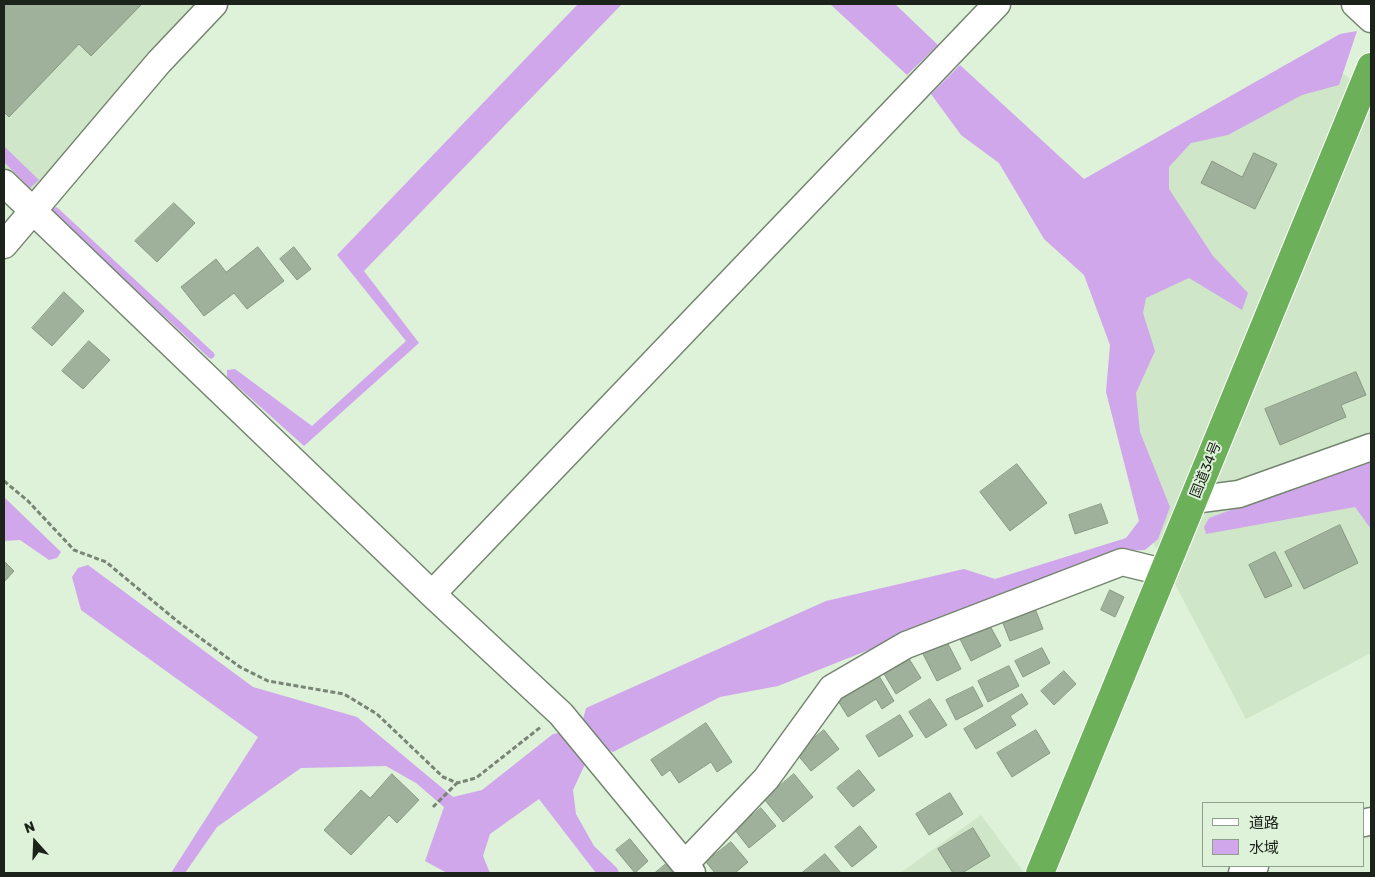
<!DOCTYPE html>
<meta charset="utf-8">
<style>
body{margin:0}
#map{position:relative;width:1375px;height:877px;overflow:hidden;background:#def1d9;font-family:Rubik,"Noto Sans JP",sans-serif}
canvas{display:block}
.frame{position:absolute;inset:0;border:5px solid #1c231a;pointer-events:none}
.legend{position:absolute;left:1202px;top:802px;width:162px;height:65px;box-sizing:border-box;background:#def1d9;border:1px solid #909f8d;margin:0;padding:6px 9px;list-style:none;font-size:15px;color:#1c231a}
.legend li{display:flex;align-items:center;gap:10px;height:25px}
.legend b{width:25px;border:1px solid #909f8d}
.north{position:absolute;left:10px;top:817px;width:50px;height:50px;-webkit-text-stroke:4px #def1d9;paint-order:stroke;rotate:340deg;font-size:14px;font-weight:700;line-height:20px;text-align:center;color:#1c231a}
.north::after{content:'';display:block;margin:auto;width:18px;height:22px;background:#1c231a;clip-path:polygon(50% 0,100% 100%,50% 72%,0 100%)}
</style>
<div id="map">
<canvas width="1375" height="877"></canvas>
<div class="frame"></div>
<ul class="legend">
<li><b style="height:6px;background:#fff"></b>道路</li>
<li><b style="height:14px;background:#d0a7ea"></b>水域</li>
</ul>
<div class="north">N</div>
</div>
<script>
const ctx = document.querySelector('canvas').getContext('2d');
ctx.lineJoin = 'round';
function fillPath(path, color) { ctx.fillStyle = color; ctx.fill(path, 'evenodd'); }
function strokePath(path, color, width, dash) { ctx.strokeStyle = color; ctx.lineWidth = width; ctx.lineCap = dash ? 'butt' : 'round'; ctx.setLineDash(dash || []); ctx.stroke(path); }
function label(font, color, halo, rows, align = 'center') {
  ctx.font = font + ' Rubik,"Noto Sans JP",sans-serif'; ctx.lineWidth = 4; ctx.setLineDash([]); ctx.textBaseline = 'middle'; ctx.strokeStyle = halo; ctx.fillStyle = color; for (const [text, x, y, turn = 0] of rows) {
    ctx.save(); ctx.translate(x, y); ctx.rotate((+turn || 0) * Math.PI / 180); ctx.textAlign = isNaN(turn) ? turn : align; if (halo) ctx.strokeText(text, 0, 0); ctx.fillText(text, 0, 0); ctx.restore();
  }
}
fillPath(new Path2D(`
 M4,4H201L36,197L4,168Z
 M1334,68L1371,92V653L1246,719L1146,529L1123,302L1165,140Z
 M981,815L1024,873H900Z`), '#cfe6c8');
fillPath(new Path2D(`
 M578,4H622L364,271L419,343L304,446L227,377V370L235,369L312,426L406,341L337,255Z
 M830,4H895L938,45L907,75Z
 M1357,31L1339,85L1302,95L1228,135L1191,143L1169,167V189L1213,256L1248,293L1242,310L1189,278L1146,298L1143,313L1155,351L1136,393L1140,432L1170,507L1158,539L1145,550L1118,551L778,686L720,697L613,752L595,743L573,790L576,814L594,846L617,868L619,873H596L539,799L490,834L483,856L490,873H447L425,861L444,807L416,783L386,766L301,768L217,827L185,873H171L258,737L81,610L72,577L78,568L88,565L253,687L357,717L453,797L482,790L553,734L571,731L582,723L586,708L826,601L964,569L995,579L1126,538L1139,521L1106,392L1110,345L1084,275L1044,239L999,163L961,135L931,94L960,65L1084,179L1340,34Z
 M4,146L39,180L30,188L4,162Z
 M1371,459V529L1355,507L1206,534L1204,527L1209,518Z
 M4,497L61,552L57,558L49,560L20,540L4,541Z`), '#d0a7ea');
strokePath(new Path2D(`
 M56,211L211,355`), '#d0a7ea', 7);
const building = new Path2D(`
 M4,4H142L91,56L79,44L9,117L4,112Z
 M1254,153L1277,164L1255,209L1201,183L1212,161L1242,177Z
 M174,203L195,223L157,262L135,241Z
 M258,247L284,281L247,309L234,293L204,316L181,287L216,259L226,272Z
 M294,247L311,269L297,280L280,259Z
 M64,292L84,311L52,346L32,328Z
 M89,341L110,360L83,389L62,371Z
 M1356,372L1366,395L1341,405L1346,417L1280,445L1265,409Z
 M1017,464L1047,503L1010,531L980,492Z
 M1101,504L1108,523L1075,534L1069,515Z
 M1340,525L1358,563L1304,589L1285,552Z
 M1275,552L1292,586L1265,598L1249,565Z
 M4,561L14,571L4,582Z
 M1110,590L1124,597L1115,617L1101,610Z
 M1034,606L1043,629L1010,641L1001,618Z
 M989,624L1001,646L971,661L960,639Z
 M947,642L961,669L937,681L923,654Z
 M1042,648L1050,663L1023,677L1015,661Z
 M906,654L921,678L896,694L881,669Z
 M1009,666L1019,686L988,702L978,681Z
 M876,671L894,701L882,709L876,699L848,717L835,696Z
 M1064,671L1076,684L1054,705L1041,691Z
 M973,687L983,706L956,720L946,700Z
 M1022,694L1028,704L1010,716L1016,725L976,749L964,729Z
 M930,699L947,725L926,738L909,712Z
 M900,715L913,736L879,757L866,736Z
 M706,723L732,762L717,772L711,762L679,783L670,770L662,776L651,760Z
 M824,730L839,749L811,771L796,753Z
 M1036,730L1050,753L1012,777L997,753Z
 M859,770L875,790L853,807L837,788Z
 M392,774L419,800L397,823L389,815L351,855L324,830L361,790L370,798Z
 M794,774L813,797L783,822L764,799Z
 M950,793L963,814L929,835L916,814Z
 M761,808L776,826L749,848L735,830Z
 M860,826L877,847L852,867L835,847Z
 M973,828L990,856L962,873H953L938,849Z
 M630,839L648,861L635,873L616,850Z
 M731,842L748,862L735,873H715L706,862Z
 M825,854L841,873H802Z
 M666,864L673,873H655Z`);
fillPath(building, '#9fb19a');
strokePath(building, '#889983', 1);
const minor = new Path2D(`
 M1355,4L1371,19
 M4,183L432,594L561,714L692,873
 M4,245L159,62L214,4
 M1193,500L1239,494L1371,447
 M432,594L997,4
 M1364,823L1371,821
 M685,864L766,779L832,688L906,645L1122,562L1163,572
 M1242,873L1255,866`);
const highway = new Path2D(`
 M1040,873L1371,67`);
strokePath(minor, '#74856f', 29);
strokePath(highway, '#fff', 30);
strokePath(new Path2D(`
 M4,481L28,501L74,550L106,562L177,621L240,667L268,681L344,694L377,714L443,777L457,783L476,778L542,726
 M433,807L457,783`), '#788474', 3, [5, 2.5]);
strokePath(minor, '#fff', 26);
strokePath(highway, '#6cb059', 28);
label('14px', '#1c231a', '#def1d9', [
 ["国道34号",1206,470,-68]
]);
</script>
